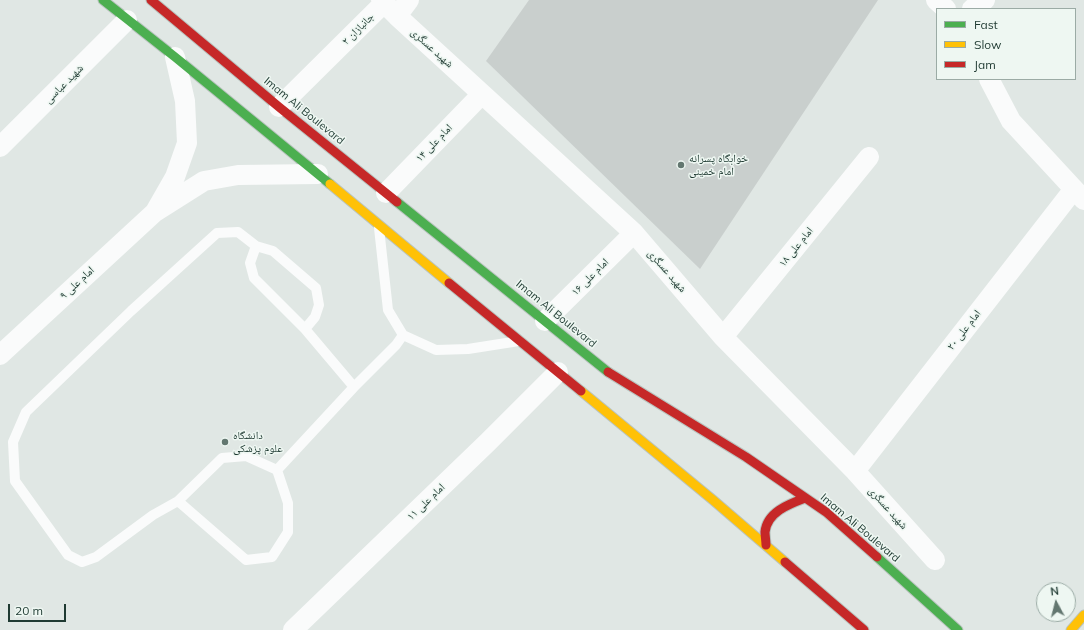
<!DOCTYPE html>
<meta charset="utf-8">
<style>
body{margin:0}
#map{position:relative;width:1084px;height:630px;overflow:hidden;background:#e0e7e4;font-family:Mulish,sans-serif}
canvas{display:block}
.legend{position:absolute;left:936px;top:8px;width:140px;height:72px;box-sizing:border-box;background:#eef7f2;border:1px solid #9baba5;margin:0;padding:5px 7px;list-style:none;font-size:12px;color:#1f3a32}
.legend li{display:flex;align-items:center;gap:8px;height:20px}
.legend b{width:20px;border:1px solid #9baba5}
.north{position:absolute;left:1036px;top:582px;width:40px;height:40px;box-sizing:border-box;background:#eef7f2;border:1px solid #9baba5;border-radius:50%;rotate:353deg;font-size:11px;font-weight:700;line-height:16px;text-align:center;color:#1f3a32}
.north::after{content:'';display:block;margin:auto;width:14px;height:18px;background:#637770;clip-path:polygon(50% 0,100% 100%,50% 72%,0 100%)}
.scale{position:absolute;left:8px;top:604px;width:58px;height:18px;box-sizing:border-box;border:2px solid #1f3a32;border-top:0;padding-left:5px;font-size:12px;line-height:14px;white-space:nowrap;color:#1f3a32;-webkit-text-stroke:3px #eef7f2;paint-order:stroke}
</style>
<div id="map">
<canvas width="1084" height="630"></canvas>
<ul class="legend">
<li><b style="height:5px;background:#4caf50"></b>Fast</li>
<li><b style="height:5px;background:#ffc107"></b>Slow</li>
<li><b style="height:5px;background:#c62828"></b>Jam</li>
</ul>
<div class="north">N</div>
<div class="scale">20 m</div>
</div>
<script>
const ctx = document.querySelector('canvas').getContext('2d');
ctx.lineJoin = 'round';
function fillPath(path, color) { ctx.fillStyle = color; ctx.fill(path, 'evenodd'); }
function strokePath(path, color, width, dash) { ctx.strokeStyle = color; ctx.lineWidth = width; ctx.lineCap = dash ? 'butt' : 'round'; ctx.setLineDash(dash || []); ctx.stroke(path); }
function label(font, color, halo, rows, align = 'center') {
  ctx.font = font + ' Mulish,"Noto Naskh Arabic",sans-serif'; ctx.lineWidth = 3; ctx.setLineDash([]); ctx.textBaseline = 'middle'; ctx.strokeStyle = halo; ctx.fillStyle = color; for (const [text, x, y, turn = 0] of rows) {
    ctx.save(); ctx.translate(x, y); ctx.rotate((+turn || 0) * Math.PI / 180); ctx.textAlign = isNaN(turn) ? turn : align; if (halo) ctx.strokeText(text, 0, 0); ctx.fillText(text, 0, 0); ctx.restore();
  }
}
fillPath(new Path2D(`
 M529,0H878L700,269L486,61Z`), '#c9cfcd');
const fast = new Path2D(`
 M103,0L175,57L330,184
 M397,202L608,372
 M877,557L958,630`);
const slow = new Path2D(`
 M330,184L449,283
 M581,391L713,500L785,562
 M1071,630L1084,615`);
const jam = new Path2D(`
 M151,0L279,107L397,202
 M449,283L581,391
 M608,372L746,457L826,512L877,557
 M766,545C766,541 765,536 765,532C767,512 789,504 805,498
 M785,562L864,630`);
strokePath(fast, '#b9c4bf', 11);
strokePath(slow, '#b9c4bf', 11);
strokePath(jam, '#b9c4bf', 11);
strokePath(new Path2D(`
 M379,228L388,310L403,335L436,350L468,349L519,341
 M256,246L273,251L316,288L319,305L315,317L305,329
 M354,387L305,329L254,278L250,263L256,246L238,232L217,233L131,311L26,412L13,442L15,481L68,555L82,562L96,557L153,515L178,501L246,560L272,557L288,532V503L277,470L354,387L396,345L403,335
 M178,501L222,458L246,456L277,470`), '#fafbfb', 10);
strokePath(new Path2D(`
 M381,0L397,16L634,233L723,337L855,471L935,560
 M936,0L946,9
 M972,9L985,0
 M397,16L409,0
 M175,57L185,101L187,143L175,177L155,212L204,181L238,175L318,174
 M989,79L1011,121L1084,200
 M279,107L384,3
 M0,147L127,20
 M386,193L482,94
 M545,321L634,233
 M723,337L869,157
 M0,355L155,212
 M855,471L1074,189
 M293,630L488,442L558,372`), '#fafbfb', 20);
strokePath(fast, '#4caf50', 9);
strokePath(slow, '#ffc107', 9);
strokePath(jam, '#c62828', 9);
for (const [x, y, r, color] of [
 [681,165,4,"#637770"],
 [225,442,4,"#637770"]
]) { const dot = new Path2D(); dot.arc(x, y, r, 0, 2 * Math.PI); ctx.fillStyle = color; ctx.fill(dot); strokePath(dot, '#eef7f2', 1.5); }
label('11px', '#1f3a32', '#eef7f2', [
 ["جانبازان ۲",358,29,-45],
 ["شهید عسگری",432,48,42],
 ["شهید عباسی",64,84,-45],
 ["Imam Ali Boulevard",304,111,39],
 ["امام علی ۱۴",434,143,-46],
 ["امام علی ۱۸",796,247,-51],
 ["شهید عسگری",667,271,49],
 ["امام علی ۱۶",590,277,-45],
 ["امام علی ۹",77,283,-43],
 ["Imam Ali Boulevard",556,314,39],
 ["امام علی ۲۰",964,330,-52],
 ["امام علی ۱۱",426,502,-44],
 ["شهید عسگری",888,508,48],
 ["Imam Ali Boulevard",860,528,40]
]);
label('11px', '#1f3a32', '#eef7f2', [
 ["خوابگاه پسرانه",689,159],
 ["امام خمینی",689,172],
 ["دانشگاه",233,436],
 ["علوم پزشکی",233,449]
], 'left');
</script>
